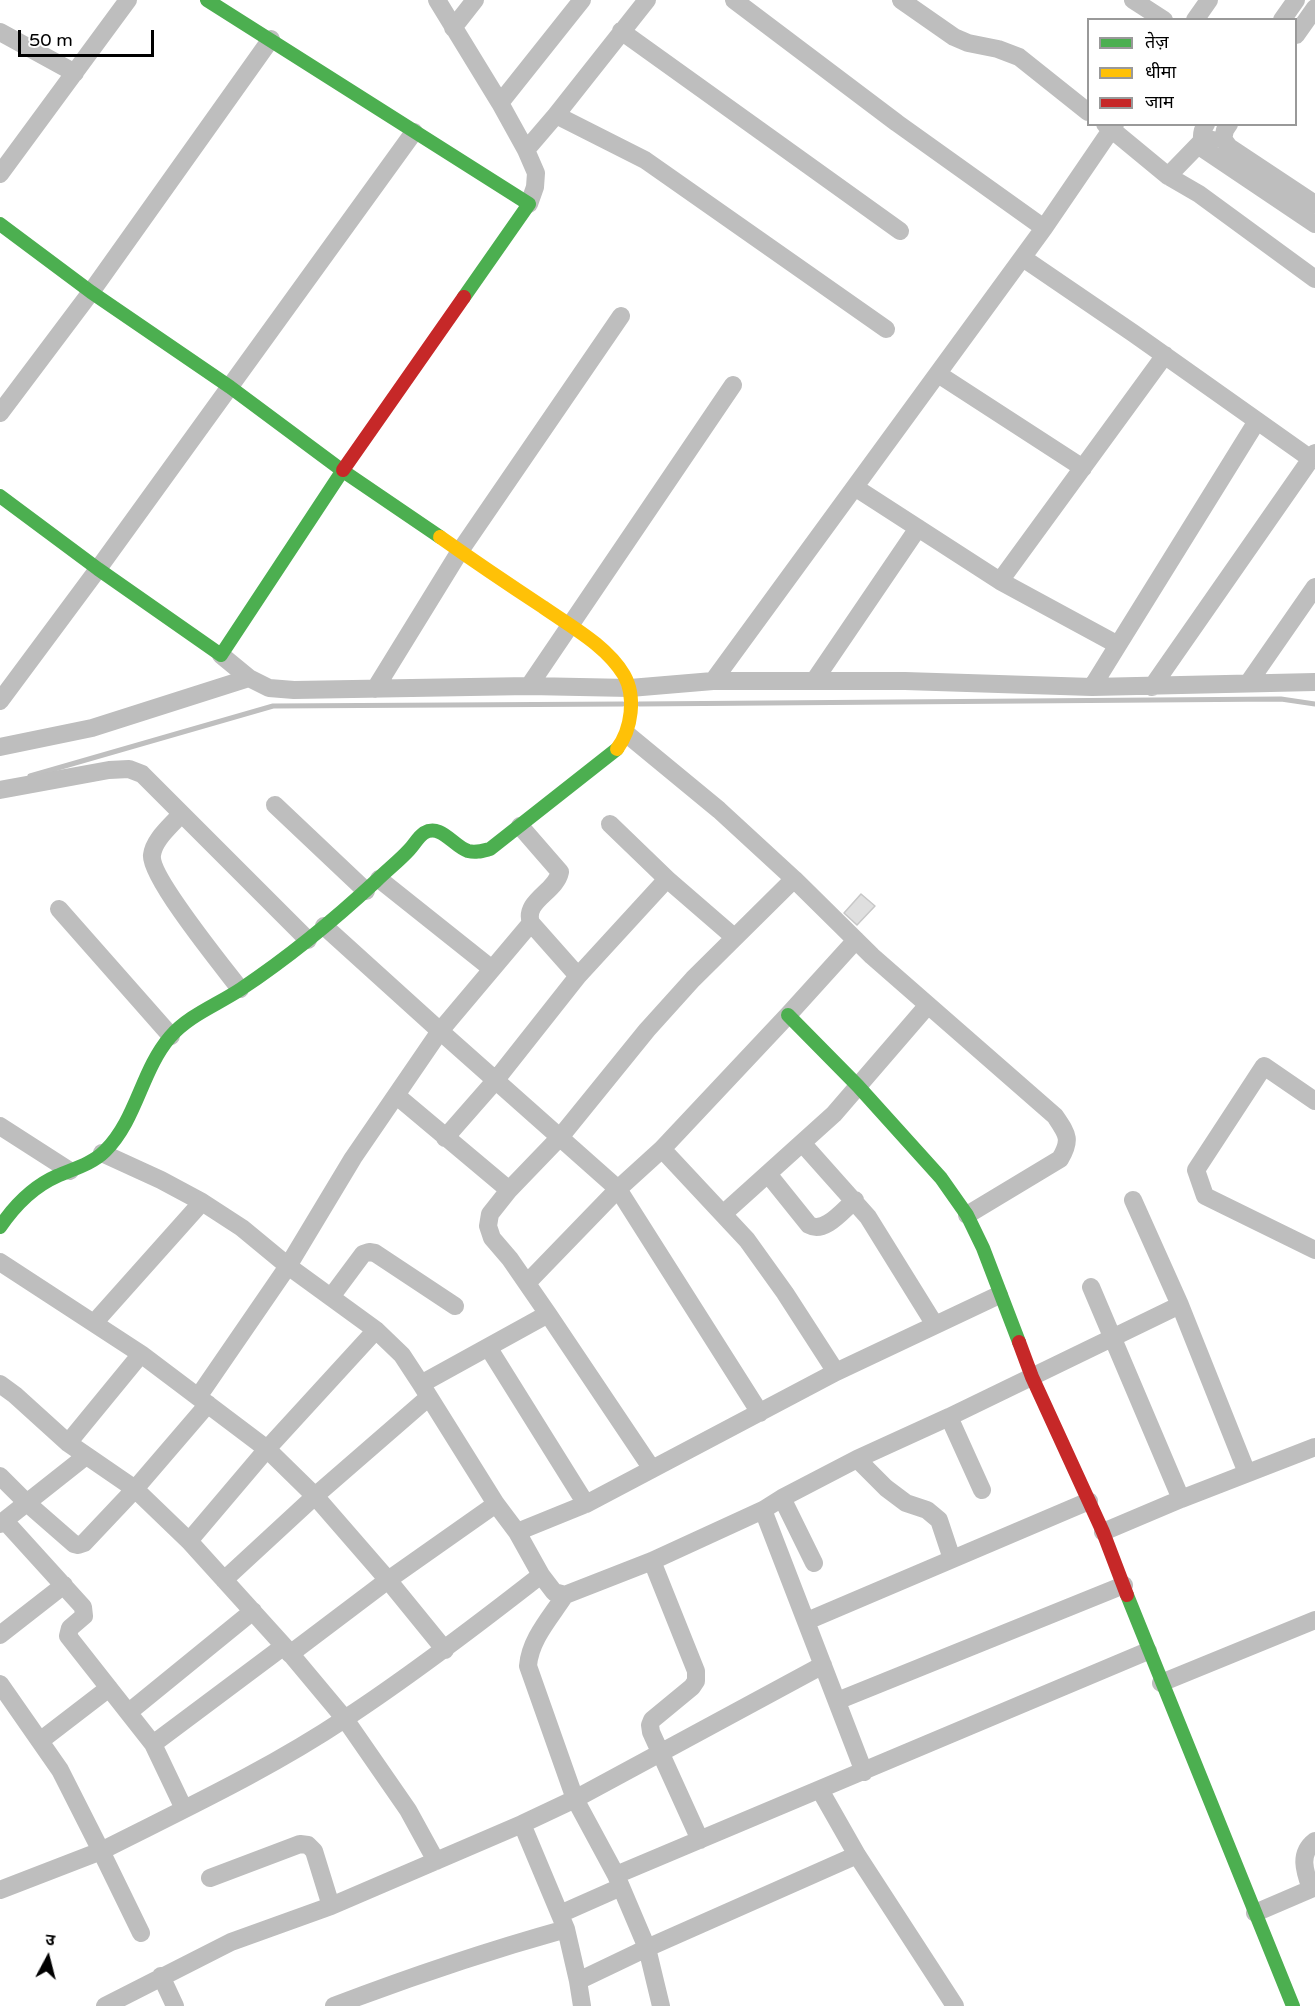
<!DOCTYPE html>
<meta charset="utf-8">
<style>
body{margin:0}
#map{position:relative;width:1315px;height:2006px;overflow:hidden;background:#fff;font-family:"Varela Round","Noto Sans Devanagari",sans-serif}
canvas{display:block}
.legend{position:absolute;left:1087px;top:18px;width:210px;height:108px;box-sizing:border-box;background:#fff;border:2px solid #999;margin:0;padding:8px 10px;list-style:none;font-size:18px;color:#000}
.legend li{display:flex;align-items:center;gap:12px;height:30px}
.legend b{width:30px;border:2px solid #999}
.north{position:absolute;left:18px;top:1928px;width:60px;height:60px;-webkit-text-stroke:4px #fff;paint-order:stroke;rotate:7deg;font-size:16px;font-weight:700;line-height:24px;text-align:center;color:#000}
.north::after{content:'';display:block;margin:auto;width:21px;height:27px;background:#000;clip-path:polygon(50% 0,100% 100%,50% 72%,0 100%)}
.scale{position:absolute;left:18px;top:30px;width:136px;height:27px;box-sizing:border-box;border:3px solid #000;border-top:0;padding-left:8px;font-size:18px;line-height:21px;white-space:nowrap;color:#000;-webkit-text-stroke:4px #fff;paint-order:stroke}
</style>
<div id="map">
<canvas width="1315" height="2006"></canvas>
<ul class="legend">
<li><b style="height:8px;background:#4caf50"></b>तेज़</li>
<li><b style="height:8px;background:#ffc107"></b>धीमा</li>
<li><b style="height:8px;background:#c62828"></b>जाम</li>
</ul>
<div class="north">उ</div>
<div class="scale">50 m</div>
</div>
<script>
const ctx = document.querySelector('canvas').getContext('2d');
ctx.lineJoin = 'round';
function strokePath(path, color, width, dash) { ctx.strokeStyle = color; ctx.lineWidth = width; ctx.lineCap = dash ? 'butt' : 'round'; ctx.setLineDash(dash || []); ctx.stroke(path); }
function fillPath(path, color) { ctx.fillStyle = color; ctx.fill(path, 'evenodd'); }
strokePath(new Path2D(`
 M639,704L1281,699L1315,704
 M30,776L273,706L623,704`), '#bfbfbf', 5);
const building = new Path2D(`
 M861,894L875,906L857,925L844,913Z`);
fillPath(building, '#dfdfdf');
strokePath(building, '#c7c7c7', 1.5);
strokePath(new Path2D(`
 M437,0L500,103L526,150L536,173L535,187L529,204
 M734,0L897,123L1044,228
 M901,0L954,37L968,43L998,49L1019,57L1088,112
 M1133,0L1164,20
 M1195,20L1209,0
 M1282,20L1296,0
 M453,28L475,0
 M621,31L900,231
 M0,32L75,73
 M1296,35L1315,8
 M500,103L582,0
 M556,115L645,160L886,329
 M1105,124L1168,176L1199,194L1315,279
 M1206,124C1200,133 1201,141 1205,150L1315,224
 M1229,124L1225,130L1223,139L1229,147L1315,204
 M526,150L556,115L647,0
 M0,174L128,0
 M1168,176L1201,142L1213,140
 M1023,258L1133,333L1311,459
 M938,374L1083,468
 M0,413L91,292L271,39
 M856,488L1000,581L1118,645L1092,687
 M1000,581L1165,355
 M1118,645L1257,421
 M221,655L249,678L269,688L294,690L529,686L630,688L713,681H905L1092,687L1315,682
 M713,681L1044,228L1115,124
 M814,681L918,528
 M1249,682L1315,587
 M529,686L733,385
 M1152,687L1315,453
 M375,689L460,551L621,316
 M0,701L98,569L414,132
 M628,735L719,810L794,879L872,956L1055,1116C1067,1134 1072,1139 1060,1159L967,1215
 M0,747L92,728L249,678
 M0,790L109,770L129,769L142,774L308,940
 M275,805L366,891
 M181,814C171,826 154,839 152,855C149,876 224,968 240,989
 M610,824L667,879L734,937
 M520,826L560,872C556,892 523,901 531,923L578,976
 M379,879L492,969
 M59,909L171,1036
 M324,926L440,1031L531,923
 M397,1096L509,1190
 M1315,1101L1264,1066L1196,1170L1205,1196L1315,1250
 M0,1126L70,1171
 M445,1138L495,1081L578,976L667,879
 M803,1144L868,1217L935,1325
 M662,1149L747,1240L785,1293L836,1372
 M102,1153L161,1180L202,1202L242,1228L288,1266L376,1330L402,1355L421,1384L496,1504L517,1532L541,1575L554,1592L565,1595C551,1617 530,1639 528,1666L575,1799L616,1875L647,1948L661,2006
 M768,1174L809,1225C825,1234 843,1210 855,1200
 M1133,1200L1180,1305L1247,1473
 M723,1214L834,1114L928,1005
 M0,1262L141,1354
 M527,1283L618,1189L662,1149L788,1015L856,940
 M1091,1287L1181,1499
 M331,1297L363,1254L369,1252L375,1253L455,1306
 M94,1323L202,1202
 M488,1347L586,1504
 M0,1384L15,1395L68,1443L135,1489L189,1541L284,1646L345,1719L408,1810L436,1861
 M421,1384L548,1314
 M198,1397L288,1266L353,1158L440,1031L618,1189L760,1413
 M949,1417L982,1490
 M68,1443L141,1354L267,1449L315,1496L388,1580L445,1650
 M857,1459L886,1488L906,1503L927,1510L939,1520L952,1559
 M652,1469L548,1314L510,1259L492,1238L488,1226L490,1214L509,1190L561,1136L647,1030L693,979L794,879
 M0,1476L27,1503L74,1544L78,1545L84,1543L135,1489L208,1404
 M782,1498L814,1563
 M763,1510L864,1772
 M5,1521L83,1607L84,1616L70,1628L68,1636L153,1744L184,1809
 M0,1524L86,1456
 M517,1532L586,1504L836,1372L999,1295
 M1103,1532L1181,1499L1315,1447
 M189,1541L267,1449L376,1330
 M652,1561L696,1671V1681L692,1687L652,1720L650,1725L651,1732L700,1840
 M224,1580L315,1496L429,1397
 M565,1595L652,1561L763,1510L782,1498L857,1459L949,1417L1180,1305
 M807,1621L1089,1501
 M0,1635L64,1585
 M290,1654L388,1580L496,1504
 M1161,1683L1315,1620
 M0,1684L60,1770L101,1851C184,1809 268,1770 346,1718C413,1674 477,1625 541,1575
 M837,1701L1124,1585
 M129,1712L253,1611
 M40,1741L109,1688
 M153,1744L284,1646
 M820,1790L857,1855L955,2006
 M522,1824L566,1929
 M616,1875L1148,1651
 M210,1878L300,1844L308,1845L314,1851L331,1906
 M0,1890L101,1851L141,1933
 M1255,1913L1311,1889C1305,1872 1298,1854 1315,1841
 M560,1914L621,1887
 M161,1976L175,2006
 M578,1981L582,2006
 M105,2006L231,1942L331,1906L522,1824L575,1799L823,1665
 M334,2006C410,1977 487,1951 566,1929L578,1981L647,1948L857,1855`), '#bebebe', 18);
strokePath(new Path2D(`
 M207,0L529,204L464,297
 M0,224L91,292L230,387L343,471L440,537
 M0,496L98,569L221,655L343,470
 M788,1015L858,1086L941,1178L967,1215L983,1248L1019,1342
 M0,1227C15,1205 32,1187 57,1176C73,1169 92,1164 105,1151C137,1119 141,1071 170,1037C189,1015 217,1005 241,989C289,957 334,920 376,881C387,870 399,861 409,850C414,845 418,837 424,833C441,823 453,846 468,851C476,853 482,851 490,849L617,749
 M1127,1595L1293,2006`), '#4caf50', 14);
strokePath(new Path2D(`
 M440,537C474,561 508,584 543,607C570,626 606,645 624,675C636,696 632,729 617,749`), '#ffc107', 14);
strokePath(new Path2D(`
 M343,470L464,297
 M1019,1342L1032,1377L1103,1532L1127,1595`), '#c62828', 14);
</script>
